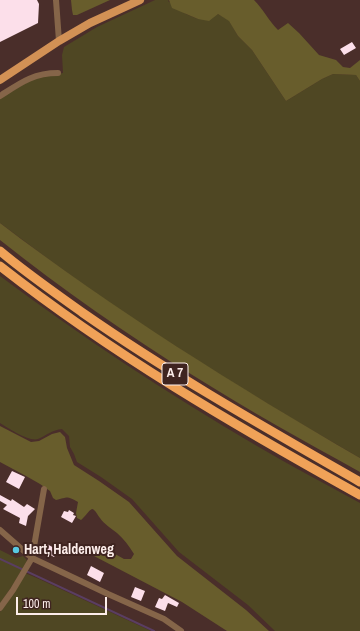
<!DOCTYPE html>
<style>
body{margin:0}
#map{position:relative;width:360px;height:631px;overflow:hidden;background:#4a2e2a;font-family:"Archivo Narrow",sans-serif}
canvas{display:block}
.scale{position:absolute;left:16px;top:597px;width:91px;height:18px;box-sizing:border-box;border:2px solid #fdeeeb;border-top:0;padding-left:5px;font-size:12px;line-height:14px;white-space:nowrap;color:#fdeeeb;-webkit-text-stroke:3px #3f2420;paint-order:stroke}
</style>
<div id="map">
<canvas width="360" height="631"></canvas>
<div class="scale">100 m</div>
</div>
<script>
const ctx = document.querySelector('canvas').getContext('2d');
ctx.lineJoin = 'round';
function fillPath(path, color) { ctx.fillStyle = color; ctx.fill(path, 'evenodd'); }
function strokePath(path, color, width, dash) { ctx.strokeStyle = color; ctx.lineWidth = width; ctx.lineCap = dash ? 'butt' : 'round'; ctx.setLineDash(dash || []); ctx.stroke(path); }
function label(font, color, halo, rows, align = 'center') {
  ctx.font = font + ' "Archivo Narrow",sans-serif'; ctx.lineWidth = 4; ctx.setLineDash([]); ctx.textBaseline = 'middle'; ctx.strokeStyle = halo; ctx.fillStyle = color; for (const [text, x, y, turn = 0] of rows) {
    ctx.save(); ctx.translate(x, y); ctx.rotate((+turn || 0) * Math.PI / 180); ctx.textAlign = isNaN(turn) ? turn : align; if (halo) ctx.strokeText(text, 0, 0); ctx.fillText(text, 0, 0); ctx.restore();
  }
}
fillPath(new Path2D(`
 M155,0H169L168,1L186,14L198,19L218,14L229,20L238,36L252,50L286,101L322,79L333,74L356,75L360,81V458C273,408 186,355 103,298C68,274 34,248 0,223V98L36,77L63,73L62,55L64,47L97,27Z
 M0,276C82,337 168,394 257,446C291,466 326,484 360,503V631H275L248,605L179,552L132,499L101,477L77,462L74,454L70,447L69,436L62,429C52,430 47,435 38,439C29,442 8,428 0,423Z
 M0,550L16,558L23,556L26,559L27,561L14,583L0,604Z
 M25,573L39,579L151,631H0V612L5,605Z`), '#4f4723');
fillPath(new Path2D(`
 M71,0H110L77,15H73L72,10Z
 M169,0H254C263,9 269,21 278,30L288,23L299,33L319,55L336,60L343,67L350,68L360,60V81L356,75L333,74L322,79L286,101L252,50L238,36L229,21L218,14L209,21L198,19L172,8Z
 M0,223C114,310 236,386 360,458V472C304,441 248,410 194,376C127,335 62,289 0,240Z
 M0,426L31,442L39,441L52,434L60,432L65,437L67,448L74,465L99,481L129,502L177,556L246,610L269,631H227L182,602L94,556L99,545L124,559H131L134,554C129,546 124,539 117,533C111,528 104,524 100,518C98,516 95,509 92,509C89,510 84,518 81,520L77,518L76,513L78,502C66,496 69,497 56,500L53,498L50,491L40,484L26,476L0,462Z`), '#685d2c');
strokePath(new Path2D(`
 M0,559L154,631`), '#5a3e62', 2);
fillPath(new Path2D(`
 M0,0H37L39,4L38,23L0,42Z
 M352,42L356,48L344,55L340,49Z
 M12,471L25,477L19,489L6,482Z
 M0,495L11,501L12,499L24,507L27,504L35,509L28,516L26,526L19,523L20,518L3,509L7,505L0,501Z
 M69,510L74,513L73,515L76,516L72,523L61,517L64,511L68,512Z
 M45,543L58,550L54,557L41,550Z
 M91,566L104,573L100,582L87,575Z
 M135,587L145,591L141,601L131,597Z
 M165,595L179,603L177,607L168,603L165,611L155,607L159,598L162,599Z`), '#fcdfea');
strokePath(new Path2D(`
 M56,0L59,41
 M0,96C20,83 33,73 58,73
 M0,530L32,558L108,594L164,619L181,631
 M0,608L13,590L32,558L44,489`), '#856549', 6);
strokePath(new Path2D(`
 M0,80L59,41L90,23L140,0`), '#d29155', 8);
strokePath(new Path2D(`
 M0,251C26,273 55,293 83,313C172,375 266,428 360,482
 M0,266C112,354 236,426 360,495`), '#f0a258', 9);
for (const [x, y, r, color] of [
 [16,550,4,"#58c9e3"]
]) { const dot = new Path2D(); dot.arc(x, y, r, 0, 2 * Math.PI); ctx.fillStyle = color; ctx.fill(dot); strokePath(dot, '#3f2420', 1.5); }
for (const [x, y, w] of [
 [175,374,26]
]) { const box = new Path2D(); box.roundRect(x - w / 2, y - 11, w, 22, 3); ctx.fillStyle = '#3f2420'; ctx.fill(box); strokePath(box, '#fdeeeb', 1); }
label('bold 13px', '#fdeeeb', null, [
 ["A 7",175,374]
]);
label('bold 14px', '#fdeeeb', '#3f2420', [
 ["Hart, Haldenweg",24,550]
], 'left');
</script>
